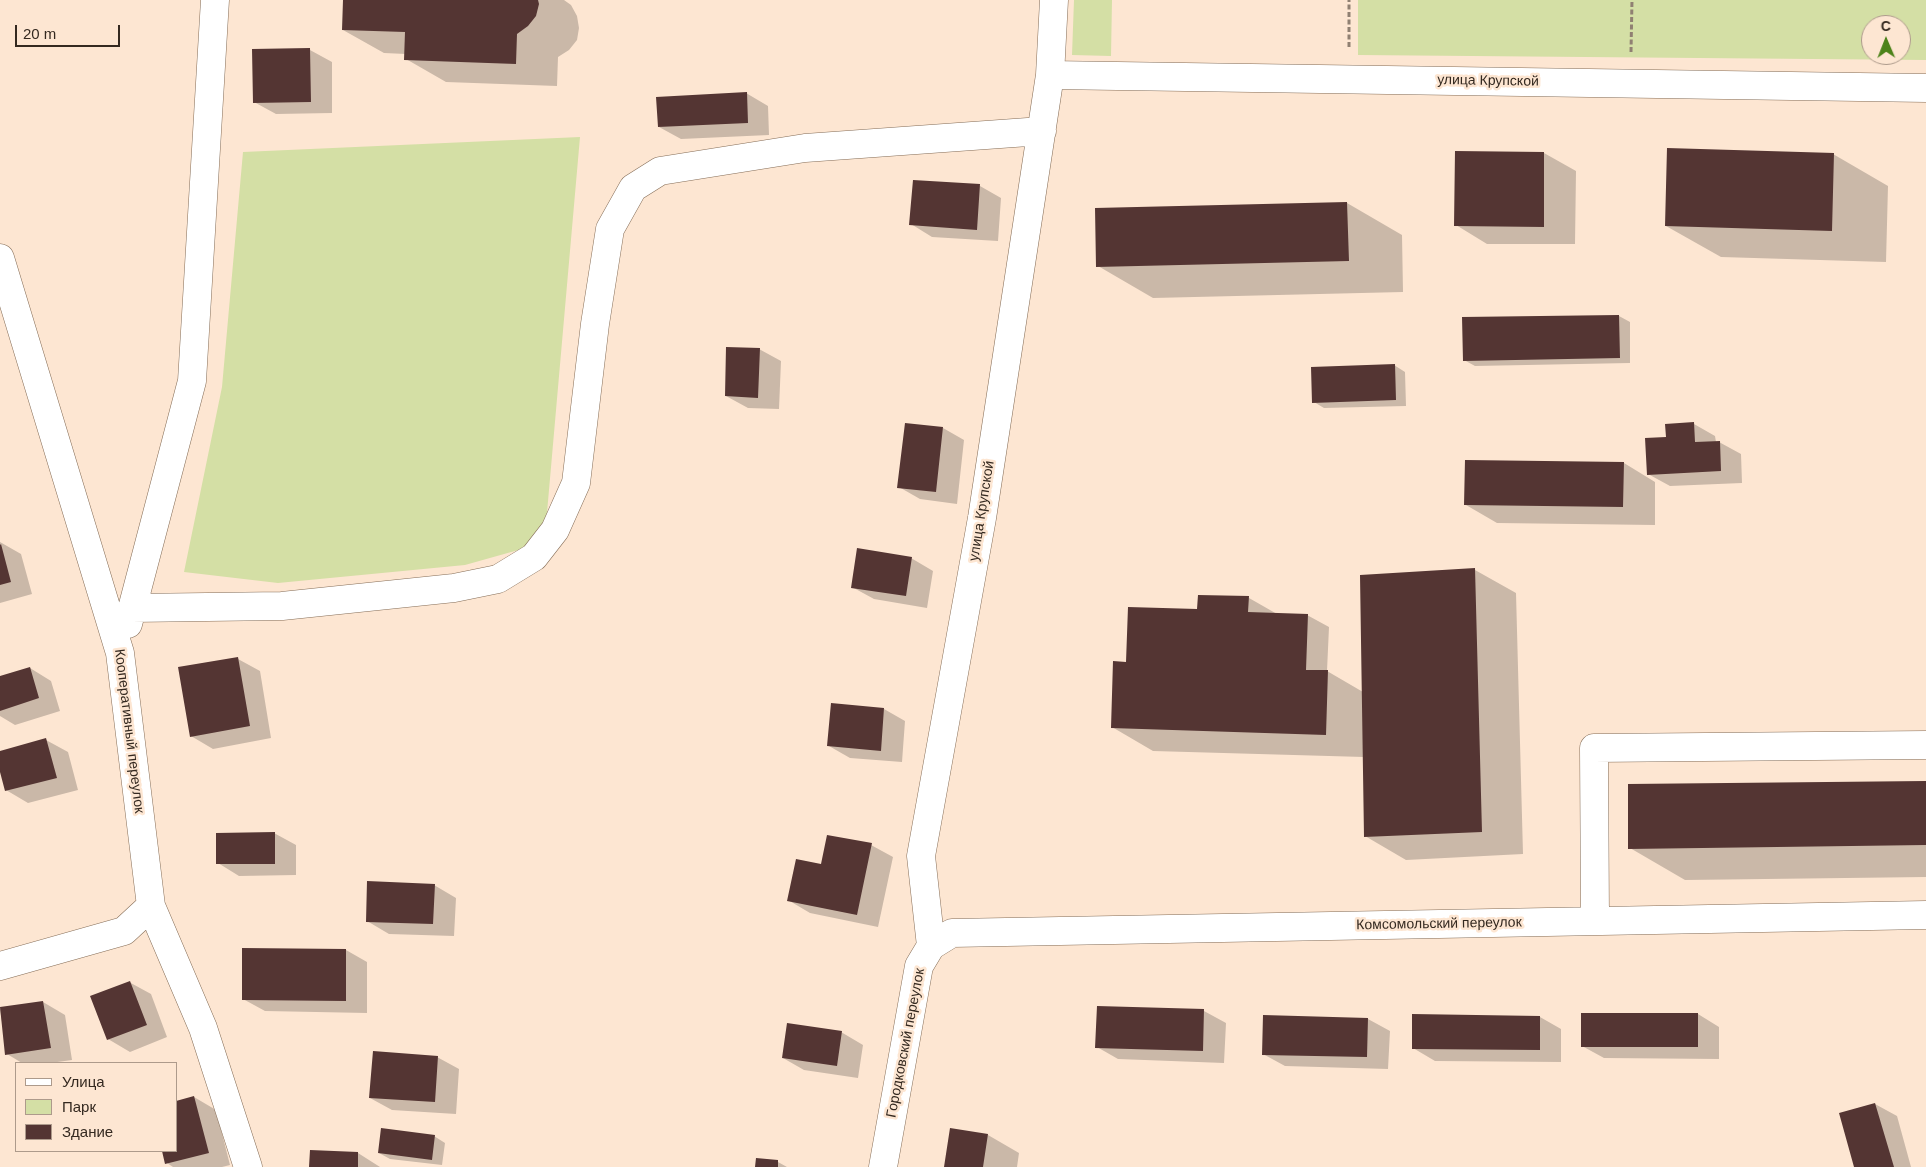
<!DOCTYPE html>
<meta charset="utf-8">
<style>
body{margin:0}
#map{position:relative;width:1926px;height:1167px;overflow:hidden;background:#fde6d2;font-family:Arial,sans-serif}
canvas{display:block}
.legend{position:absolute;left:15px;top:1062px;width:162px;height:90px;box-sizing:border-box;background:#fde6d2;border:1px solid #ad9a8b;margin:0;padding:6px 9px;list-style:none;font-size:15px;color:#342920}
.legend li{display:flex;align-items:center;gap:10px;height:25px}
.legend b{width:25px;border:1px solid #ad9a8b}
.north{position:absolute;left:1861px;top:15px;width:50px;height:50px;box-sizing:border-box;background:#fde6d2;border:1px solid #ad9a8b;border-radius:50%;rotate:359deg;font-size:14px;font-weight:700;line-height:20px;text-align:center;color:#342920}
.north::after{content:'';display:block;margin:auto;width:18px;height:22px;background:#4d831a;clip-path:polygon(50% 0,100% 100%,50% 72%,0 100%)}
.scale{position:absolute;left:15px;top:25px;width:105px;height:22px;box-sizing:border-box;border:2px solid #342920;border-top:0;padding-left:6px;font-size:15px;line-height:18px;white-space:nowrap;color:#342920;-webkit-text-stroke:4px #fde6d2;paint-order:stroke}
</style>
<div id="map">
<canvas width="1926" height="1167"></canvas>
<ul class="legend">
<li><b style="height:6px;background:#fff"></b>Улица</li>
<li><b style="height:14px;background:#d4dfa5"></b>Парк</li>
<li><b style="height:14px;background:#543533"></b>Здание</li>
</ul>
<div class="north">С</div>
<div class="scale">20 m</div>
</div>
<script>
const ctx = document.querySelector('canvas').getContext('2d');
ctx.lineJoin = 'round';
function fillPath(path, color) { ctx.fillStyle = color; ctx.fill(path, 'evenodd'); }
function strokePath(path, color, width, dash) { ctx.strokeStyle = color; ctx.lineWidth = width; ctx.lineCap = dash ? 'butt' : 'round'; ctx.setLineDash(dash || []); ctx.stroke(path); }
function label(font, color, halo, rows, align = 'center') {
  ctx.font = font + ' Arial,sans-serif'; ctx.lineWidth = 5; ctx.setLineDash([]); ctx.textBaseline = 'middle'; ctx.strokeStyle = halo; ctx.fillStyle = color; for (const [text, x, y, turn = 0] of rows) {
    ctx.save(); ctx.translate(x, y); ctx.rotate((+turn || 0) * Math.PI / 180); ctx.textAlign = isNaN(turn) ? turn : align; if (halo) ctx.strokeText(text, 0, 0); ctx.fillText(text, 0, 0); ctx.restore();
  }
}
fillPath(new Path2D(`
 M1074,0H1112L1111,56L1072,55Z
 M1358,0H1926V60L1358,55ZM1871,25H1901V55H1871Z
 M580,137L546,524L529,547L465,565L278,583L184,572L222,387L243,152Z`), '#d4dfa5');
fillPath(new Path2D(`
 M344,0H564L571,5L577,16L579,28L577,40L569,50L558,57L557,86L446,82L406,59V54L384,53L343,30Z
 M254,50H310L332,62V113L276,114L254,102Z
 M746,93L768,106L769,135L681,139L659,127Z
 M1544,153L1576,171L1575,244H1487L1456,225Z
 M1833,154L1888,186L1886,262L1721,257L1666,226Z
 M914,181L980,186L1001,198L998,241L932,237L911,224Z
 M1347,203L1402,235L1403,292L1153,298L1098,266Z
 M1619,316L1630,322V363L1475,366L1464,360L1463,318Z
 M759,349L781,361L779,409L748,408L726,396Z
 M1394,365L1405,372L1406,406L1324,408L1314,402Z
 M1694,424L1715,436L1716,442H1719L1741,454L1742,483L1670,486L1648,474L1667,439Z
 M943,428L964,440L957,504L920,499L899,487Z
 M1624,463L1655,482V525L1497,523L1466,505Z
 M0,542L21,554L32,594L0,603Z
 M911,558L933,571L927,608L874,599L852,587Z
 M1475,570L1516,593L1523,854L1406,860L1365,836L1364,757L1153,751L1112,727L1127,663L1196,610L1249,598L1277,614L1307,615L1329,627L1327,671L1363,692Z
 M238,659L260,671L271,738L213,749L191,736Z
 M30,668L51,681L60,711L15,725L0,716V678Z
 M884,709L905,721L902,762L850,758L829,746Z
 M46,740L68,752L78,790L28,803L6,790L0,767V752Z
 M1926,782V877L1685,880L1630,848Z
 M274,833L296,845V875L239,876L218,863Z
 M871,845L893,857L878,927L810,913L788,900L822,866Z
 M434,885L456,898L454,936L389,934L367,921Z
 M346,950L367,962V1013L265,1011L243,999Z
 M129,982L151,994L167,1037L130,1052L108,1039Z
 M43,1002L65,1015L72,1060L50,1063H22L7,1054L0,1009Z
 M1098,1007L1204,1011L1226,1023L1224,1063L1118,1059L1097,1047Z
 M1698,1014L1719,1027V1059L1604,1058L1582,1046Z
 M1264,1016L1368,1019L1390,1031L1388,1069L1285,1066L1263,1054Z
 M1540,1017L1561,1029V1062L1435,1061L1413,1048Z
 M841,1032L863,1045L858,1078L804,1070L783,1058Z
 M437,1057L459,1069L456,1114L392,1110L370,1098Z
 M194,1097L216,1110L230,1165L222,1167H173L167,1163L163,1151H176Z
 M1875,1104L1897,1116L1911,1167H1856Z
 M988,1135L1019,1153L1017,1167H945Z
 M434,1136L445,1143L442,1165L390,1159L379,1153Z
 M311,1152L358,1153L380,1167H310Z
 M778,1162L787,1167H756Z`), '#0003');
fillPath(new Path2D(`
 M343,0H538L539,4L536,16L528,26L517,34L516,64L404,60L405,32L342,30Z
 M310,48L311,102L253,103L252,49Z
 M747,92L748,123L658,127L656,97Z
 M1667,148L1834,153L1832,231L1665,226Z
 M1455,151L1544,152V227L1454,226Z
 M913,180L980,184L977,230L909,225Z
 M1347,202L1349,261L1096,267L1095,208Z
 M1619,315L1620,358L1463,361L1462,317Z
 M726,347L760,348L758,398L725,396Z
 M1395,364L1396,400L1312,403L1311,367Z
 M1694,422L1695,442L1720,441L1721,471L1647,475L1645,438L1666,437L1665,424Z
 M905,423L943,427L936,492L897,488Z
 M1465,460L1624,462L1623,507L1464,505Z
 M1,544L11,582L0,585V545Z
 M857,548L912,557L906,596L851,588Z
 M1475,568L1482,832L1364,837L1360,575Z
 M1198,595L1249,596L1248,612L1308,614L1306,670H1328L1326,735L1111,728L1113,661L1126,662L1128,607L1197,609Z
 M238,657L250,726L190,737L178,667Z
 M30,667L39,698L0,711V676Z
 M831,703L884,708L881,751L827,746Z
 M46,738L57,778L5,791L0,772V751Z
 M1926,781V845L1628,849V784Z
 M275,832V864H216V833Z
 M827,835L872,843L857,915L787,901L796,859L821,864Z
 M367,881L435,884L433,924L366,922Z
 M242,948L346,949V1001L242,1000Z
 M130,981L147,1025L107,1040L90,996Z
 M43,1001L51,1048L5,1055L0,1007Z
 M1097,1006L1204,1009L1203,1051L1095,1048Z
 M1581,1013H1698V1047H1581Z
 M1412,1014L1540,1016V1050L1412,1049Z
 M1263,1015L1368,1018L1367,1057L1262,1055Z
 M787,1023L842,1031L837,1066L782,1058Z
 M373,1051L438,1056L435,1102L369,1098Z
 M194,1096L209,1153L165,1164L162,1151H176V1101Z
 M1875,1103L1894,1167H1854L1839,1113Z
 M381,1128L435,1135L432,1160L378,1153Z
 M950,1128L988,1134L983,1167H944Z
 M310,1150L358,1152V1167H309Z
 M756,1158L778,1160V1167H755Z`), '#543533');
const minor = new Path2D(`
 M1050,75L1926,88
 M0,258L120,653L151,906L124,931L0,966
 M132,608L282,606L454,588L498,579L534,557L555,530L576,483L595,324L610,229L633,188L660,171L805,148L1042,131
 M128,624L192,381L215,0
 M151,906L203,1028L248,1167
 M1595,921L1594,748L1926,745
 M931,946L921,856L982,518L1050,75L1054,0
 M883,1167L919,966L931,946L952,933L1926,915`);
strokePath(minor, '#856d57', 29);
strokePath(new Path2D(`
 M1349,47V0
 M1631,52L1632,0`), '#908072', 3, [5, 2.5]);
strokePath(minor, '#fff', 28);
label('14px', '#342920', '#fde6d2', [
 ["улица Крупской",1488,81,1],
 ["улица Крупской",982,511,-81],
 ["Кооперативный переулок",129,731,83],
 ["Комсомольский переулок",1439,924,-1],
 ["Городковский переулок",906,1043,-79]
]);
</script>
